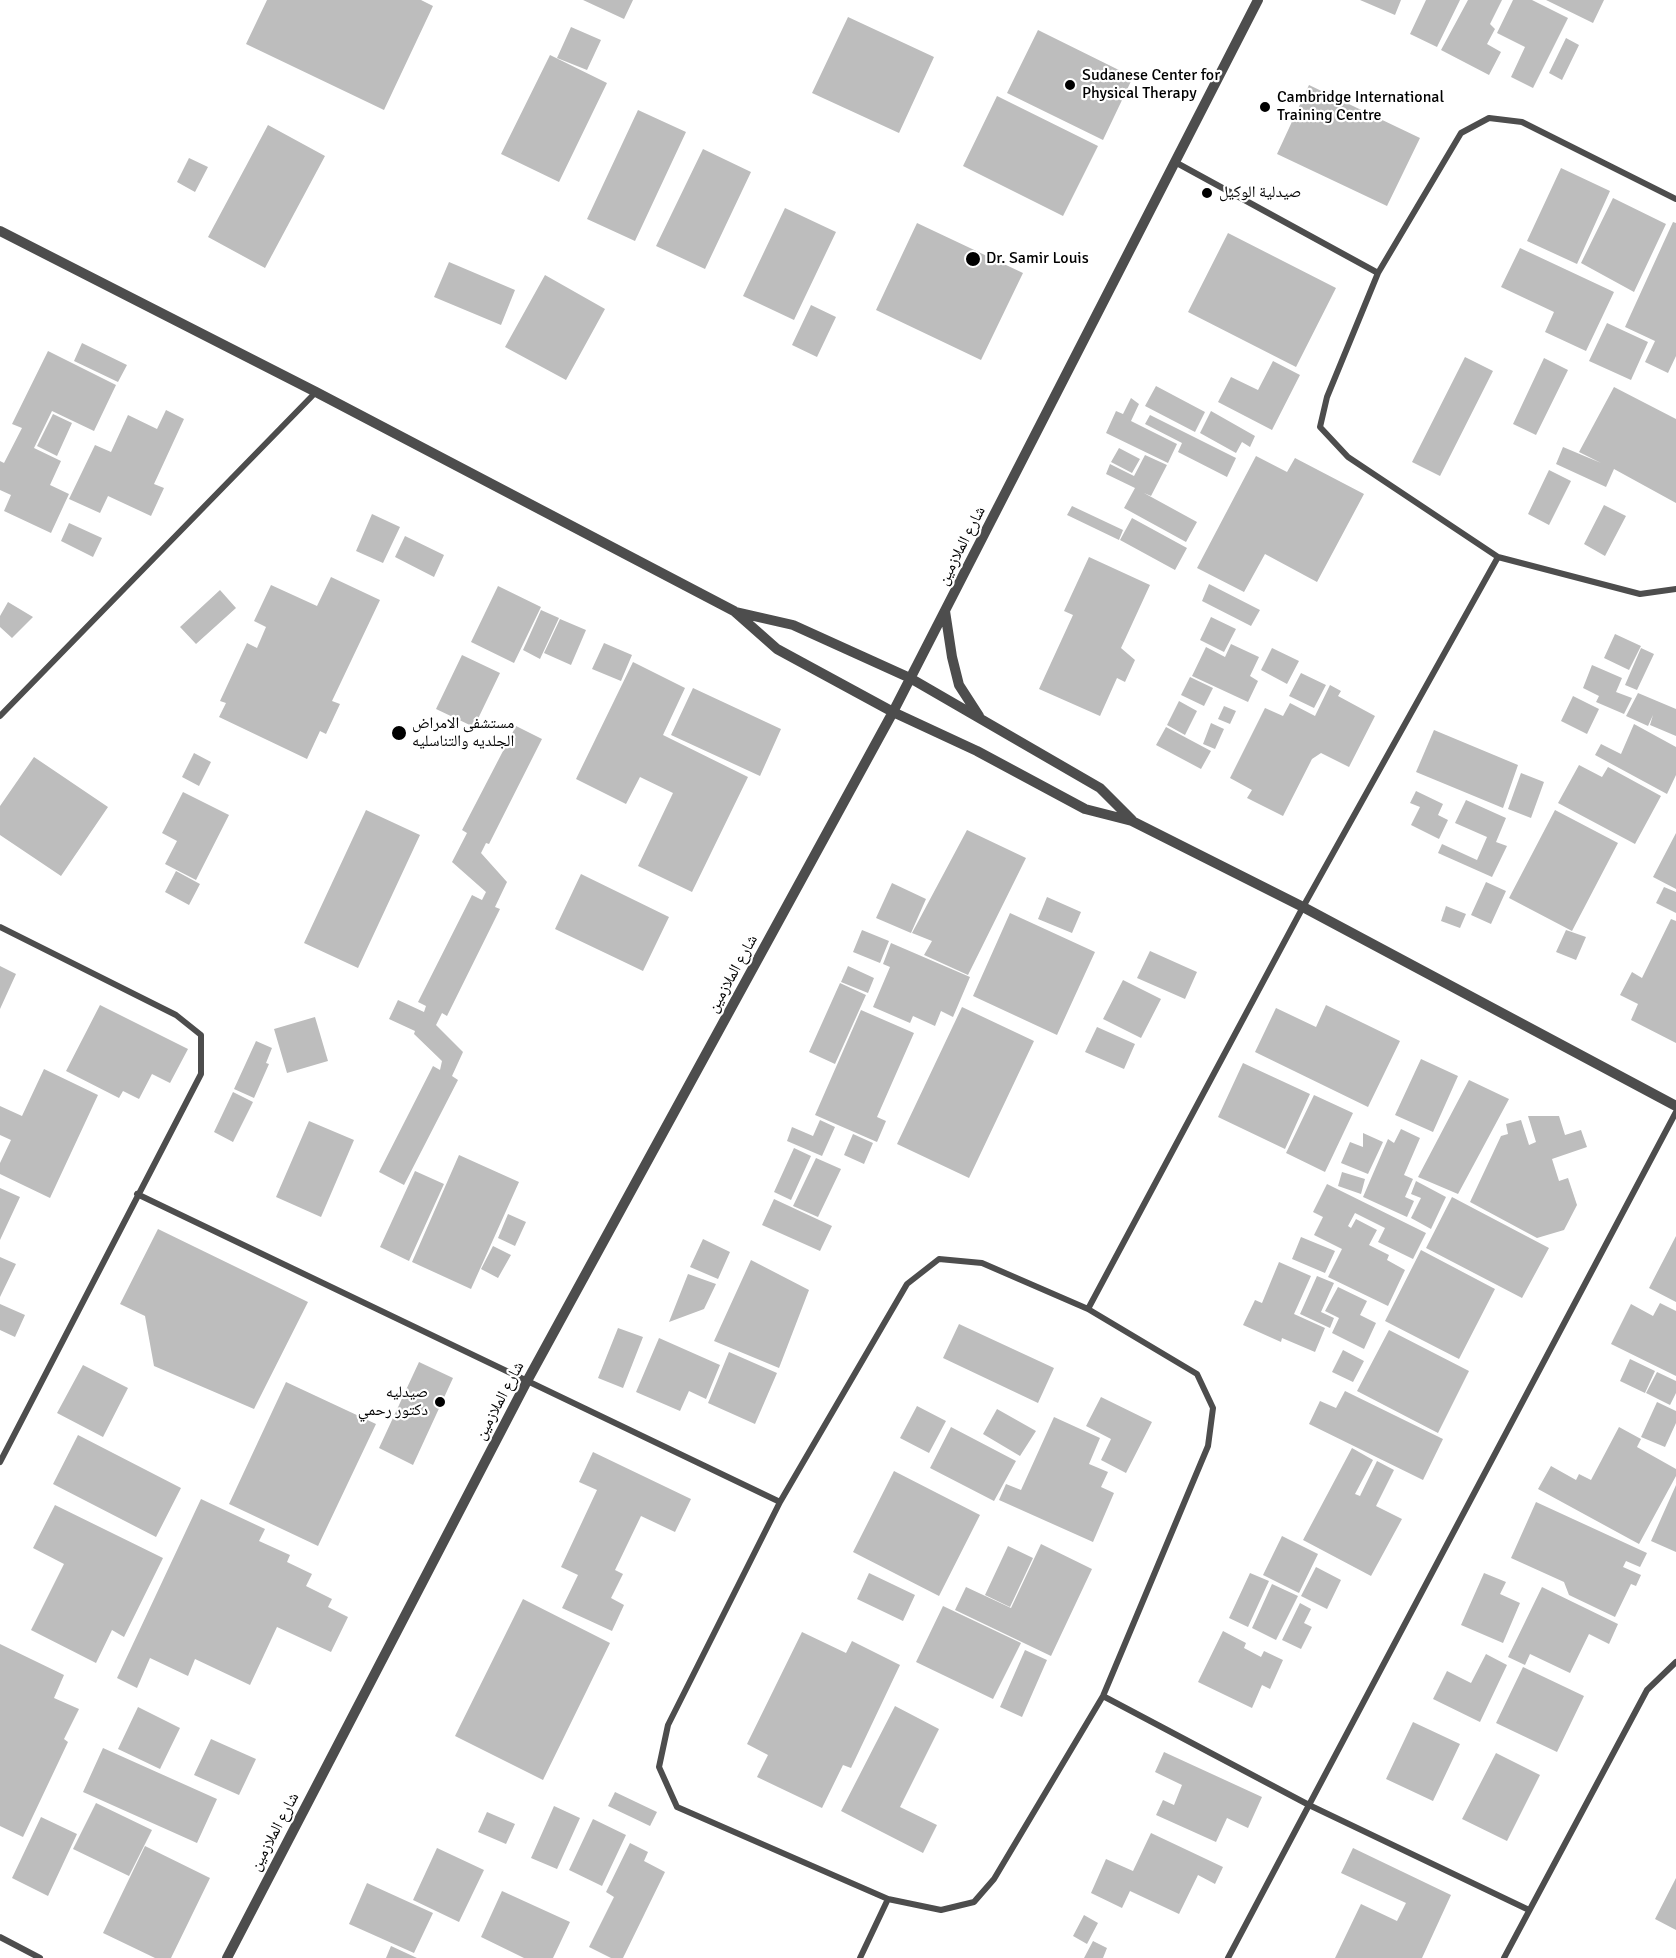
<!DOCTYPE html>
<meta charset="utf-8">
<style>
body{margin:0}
canvas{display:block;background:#fff}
</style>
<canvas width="1676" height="1958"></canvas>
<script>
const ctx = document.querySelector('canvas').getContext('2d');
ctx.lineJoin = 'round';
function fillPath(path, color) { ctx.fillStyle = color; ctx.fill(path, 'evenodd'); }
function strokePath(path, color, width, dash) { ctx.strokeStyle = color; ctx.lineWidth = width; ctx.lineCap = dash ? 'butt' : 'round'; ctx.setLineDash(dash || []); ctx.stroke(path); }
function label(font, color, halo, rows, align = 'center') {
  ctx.font = font + ' Signika,"Noto Naskh Arabic",sans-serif'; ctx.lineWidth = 4.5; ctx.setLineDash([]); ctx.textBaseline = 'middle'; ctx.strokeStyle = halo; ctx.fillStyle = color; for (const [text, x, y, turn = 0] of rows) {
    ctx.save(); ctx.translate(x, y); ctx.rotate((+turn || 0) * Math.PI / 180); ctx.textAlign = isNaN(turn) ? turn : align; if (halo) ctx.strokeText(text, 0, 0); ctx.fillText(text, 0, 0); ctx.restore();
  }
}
fillPath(new Path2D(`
 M267,0H421L433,6L384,110L246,44Z
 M583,0H633L624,19Z
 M1360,0H1401L1395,15Z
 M1426,0H1460L1437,47L1410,34Z
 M1468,0H1502L1490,24L1495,29L1487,44L1501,52L1489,75L1441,50Z
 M1513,0H1532L1568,18L1533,88L1511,77L1525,47L1497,33Z
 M1546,0H1604L1593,23Z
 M848,17L934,57L899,133L812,93Z
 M571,27L601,40L587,70L557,58Z
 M1038,30L1133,77L1103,140L1007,93Z
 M1566,38L1579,45L1562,80L1549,73Z
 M550,55L607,83L559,182L501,154Z
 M1309,85L1420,138L1387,206L1277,154Z
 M997,96L1098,146L1063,216L963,166Z
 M638,110L686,132L635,241L587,219Z
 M268,125L325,156L265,268L208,237Z
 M703,149L751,172L705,269L656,246Z
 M189,158L208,167L195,192L177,182Z
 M1561,168L1610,191L1577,264L1527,241Z
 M1613,198L1666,224L1634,292L1581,263Z
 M785,208L836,232L794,320L743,296Z
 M1673,222L1676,223V356L1668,373L1645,362L1655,341L1625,327Z
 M917,223L1023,273L981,360L876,310Z
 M1228,233L1336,288L1296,367L1188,312Z
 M1520,248L1614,292L1586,351L1545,332L1554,312L1501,287Z
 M449,262L515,290L501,325L434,297Z
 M545,275L605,309L566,380L505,347Z
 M811,305L836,317L817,357L792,345Z
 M1607,323L1648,342L1631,380L1589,361Z
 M82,343L127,365L118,382L74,361Z
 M48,351L116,385L94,431L52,411L34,448L61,461L50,485L69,494L51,533L4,511L11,495L0,490V461L4,463L22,428L12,424Z
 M1465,357L1493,371L1440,476L1412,462Z
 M1544,358L1568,370L1536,435L1513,424Z
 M1273,361L1300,375L1272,430L1218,402L1231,377L1258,390Z
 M1156,386L1205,412L1195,432L1145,406Z
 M1614,387L1676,419V503L1614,469L1606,487L1556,464L1563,447L1601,463L1579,452Z
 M1131,398L1139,404L1131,421L1177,444L1168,463L1106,433L1116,411L1123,414Z
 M166,410L184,419L154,484L164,488L151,516L108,496L100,513L69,499L95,445L111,452L128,415L157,429Z
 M1211,411L1255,436L1250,447L1242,442L1236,453L1200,433Z
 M53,414L72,423L57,456L37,446Z
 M1150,415L1236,458L1227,477L1178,452L1182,443L1145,424Z
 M1119,448L1140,459L1132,473L1111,462Z
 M1145,455L1167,465L1151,496L1144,493L1197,522L1186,542L1124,508L1135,488L1106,474L1110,464L1134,476Z
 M1256,456L1287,472L1295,458L1364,494L1317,582L1265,554L1244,592L1197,568Z
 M1549,470L1571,481L1549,525L1528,514Z
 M1604,505L1626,516L1605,556L1584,544Z
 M1072,506L1123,530L1119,540L1067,515Z
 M372,514L400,527L383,563L356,551Z
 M1132,518L1187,548L1175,570L1120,540Z
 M69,523L102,538L93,557L61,541Z
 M405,536L444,555L434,577L395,557Z
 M1089,557L1150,585L1121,648L1135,660L1125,682L1117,678L1100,716L1039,689L1073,615L1064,611Z
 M331,577L380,600L332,701L340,704L326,734L320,731L307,759L219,717L226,703L220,701L247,643L257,648L266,627L254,621L271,585L317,606Z
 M1209,584L1260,610L1251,626L1202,601Z
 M498,586L541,607L514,663L471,642Z
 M220,590L236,608L196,644L180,627Z
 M8,602L33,617L12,638L0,627V616Z
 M541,610L559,618L540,659L523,650Z
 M1211,617L1236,629L1224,652L1200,640Z
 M560,619L586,630L571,665L544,653Z
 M1615,634L1641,646L1629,670L1604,658Z
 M604,643L632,655L621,681L592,669Z
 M1231,644L1259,657L1250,676L1258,681L1248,702L1192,676L1206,647L1225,657Z
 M1272,648L1299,661L1287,684L1261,670Z
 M1641,648L1654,654L1637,690L1625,685Z
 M462,655L500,673L474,727L436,709Z
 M633,662L685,688L663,735L748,777L692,892L638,866L673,793L640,777L626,804L576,779Z
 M1592,665L1622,678L1616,692L1632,698L1624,714L1596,702L1599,696L1583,688Z
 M1301,673L1326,685L1314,708L1289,696Z
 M1190,677L1213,688L1204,706L1181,695Z
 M1330,685L1341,691L1338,696L1375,716L1349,767L1321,753L1312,759L1283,816L1247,798L1252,790L1230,778L1265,708L1283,716L1290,703L1315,716Z
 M693,688L781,729L760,776L671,735Z
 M1638,693L1676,709V736L1650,725L1653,715L1648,726L1626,716Z
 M1573,696L1599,709L1587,734L1561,721Z
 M1179,701L1197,711L1185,735L1167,725Z
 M1224,706L1236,711L1230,724L1218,719Z
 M1211,723L1224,729L1215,749L1203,744Z
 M1634,724L1676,747V775L1667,794L1595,755L1601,744L1621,754Z
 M516,726L542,739L489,844L486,843L481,853L507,882L495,907L500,909L447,1016L442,1013L436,1025L463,1052L452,1076L458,1080L404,1185L379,1172L433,1066L440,1070L442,1061L414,1034L415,1031L389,1019L398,1000L424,1012L426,1006L418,1002L472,895L482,900L486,892L452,862L467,833L462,830Z
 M1166,727L1211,751L1201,769L1156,745Z
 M1434,730L1518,765L1503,808L1416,772Z
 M194,753L211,762L199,786L182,777Z
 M34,757L108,807L61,876L0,835V806Z
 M1579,765L1602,777L1608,767L1661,796L1635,844L1558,803Z
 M1521,773L1544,782L1531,818L1508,809Z
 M1416,791L1443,804L1438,815L1448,820L1439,839L1411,825L1420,807L1410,803Z
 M183,792L229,815L196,880L165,864L177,841L162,833Z
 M1466,800L1506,818L1496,842L1507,846L1492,877L1438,853L1442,844L1477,860L1487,837L1455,823Z
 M366,810L420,835L358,968L304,943Z
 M1555,810L1618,843L1572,931L1509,898Z
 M967,830L1026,858L968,975L924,955L932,941L912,933Z
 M1676,833V889L1653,877Z
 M176,871L200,884L189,905L165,892Z
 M581,874L669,917L643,971L555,929Z
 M1486,882L1506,891L1491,924L1471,915Z
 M892,883L926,899L911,933L876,918Z
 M1664,887L1676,892V913L1656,903Z
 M1047,897L1081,912L1072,933L1038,919Z
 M1446,906L1466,914L1460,928L1441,921Z
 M1010,913L1095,952L1057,1035L973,996Z
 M1671,919L1676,921V1043L1631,1020L1638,1004L1620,995L1632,972L1642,978Z
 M862,930L889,941L880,963L853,952Z
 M1566,930L1586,937L1576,960L1556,952Z
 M891,943L970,977L953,1017L941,1011L935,1026L913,1016L910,1023L873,1007L890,967L883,964Z
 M1150,951L1197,972L1185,999L1137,978Z
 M0,966L16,974L0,1009Z
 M848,966L874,978L868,993L841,982Z
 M1123,980L1161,999L1141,1038L1103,1019Z
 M840,983L866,995L835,1064L809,1052Z
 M100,1005L188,1049L170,1083L152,1074L139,1099L123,1091L119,1098L66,1071Z
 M1326,1005L1400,1041L1368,1107L1255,1052L1276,1008L1316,1027Z
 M962,1007L1034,1041L969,1178L897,1144Z
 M861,1010L914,1033L877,1117L886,1121L877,1142L815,1115Z
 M315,1017L328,1061L287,1073L274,1029Z
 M1097,1027L1135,1044L1124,1069L1085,1052Z
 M256,1041L272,1048L266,1063L269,1064L254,1098L234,1089Z
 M1421,1059L1458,1076L1433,1132L1395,1115Z
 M1243,1063L1310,1094L1285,1149L1218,1117Z
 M44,1069L98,1095L50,1198L0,1174V1163L11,1140L0,1135V1106L22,1116Z
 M1469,1080L1509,1099L1458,1194L1418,1177Z
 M233,1092L253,1102L233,1142L214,1132Z
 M1314,1095L1353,1113L1325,1172L1286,1153Z
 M1528,1116H1559L1565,1135L1581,1130L1587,1147L1552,1159L1559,1181L1568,1178L1577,1205L1564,1230L1537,1238L1470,1202L1501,1136L1508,1134L1506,1124L1521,1120L1529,1145L1536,1142Z
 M820,1120L835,1127L822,1156L787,1141L792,1127L813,1136Z
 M309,1121L354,1140L321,1217L276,1197Z
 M1401,1129L1420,1138L1404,1175L1413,1179L1405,1197L1414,1201L1407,1217L1363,1197L1388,1139L1394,1143Z
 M1363,1133L1383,1142L1368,1174L1341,1163L1350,1142L1363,1147Z
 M853,1134L873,1143L864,1164L844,1155Z
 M794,1148L811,1156L791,1200L774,1192Z
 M459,1155L519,1182L471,1289L412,1262Z
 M816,1158L841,1169L818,1217L793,1206Z
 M415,1171L444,1184L409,1261L380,1247Z
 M1342,1172L1365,1179L1361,1194L1338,1186Z
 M1416,1181L1446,1197L1431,1229L1411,1218L1421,1198L1411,1194Z
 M1327,1184L1426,1233L1413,1259L1378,1242L1385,1228L1355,1213L1348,1226L1351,1228L1356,1219L1377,1230L1369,1245L1389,1255L1387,1260L1405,1270L1388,1306L1328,1277L1342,1249L1314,1235L1323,1217L1313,1212Z
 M0,1188L20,1197L0,1240Z
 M1452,1197L1549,1248L1522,1298L1426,1248Z
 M774,1199L832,1226L820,1251L762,1225Z
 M508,1214L526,1222L515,1246L498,1238Z
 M158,1229L308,1302L254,1409L154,1366L145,1316L120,1304Z
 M1676,1236V1302L1649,1288Z
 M1301,1237L1335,1251L1325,1273L1292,1259Z
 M703,1239L730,1252L718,1279L690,1267Z
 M493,1246L511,1255L498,1278L481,1269Z
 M1421,1250L1495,1289L1459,1359L1385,1321Z
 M0,1257L16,1264L0,1297Z
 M751,1260L809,1290L779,1368L714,1341Z
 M1279,1262L1311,1276L1294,1314L1325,1328L1315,1352L1282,1338L1281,1342L1243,1325L1255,1300L1262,1303Z
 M688,1274L716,1284L704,1309L669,1322Z
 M1317,1276L1334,1283L1321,1312L1334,1318L1330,1328L1300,1314Z
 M1338,1287L1367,1301L1360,1315L1376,1323L1364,1349L1332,1333L1339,1318L1325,1311Z
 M1660,1303L1676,1311V1376L1611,1344L1631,1304L1653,1316Z
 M0,1304L25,1315L15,1337L0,1330Z
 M959,1324L1054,1368L1038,1403L943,1358Z
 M618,1328L643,1337L623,1388L598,1378Z
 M1389,1330L1469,1371L1438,1433L1357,1391Z
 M659,1338L720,1365L706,1399L689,1391L680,1411L636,1392Z
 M1343,1350L1364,1361L1353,1382L1332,1372Z
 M729,1352L777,1373L755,1424L708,1403Z
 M1630,1359L1655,1371L1645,1393L1620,1381Z
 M419,1362L453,1378L413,1465L379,1448Z
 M83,1365L128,1388L103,1437L57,1413Z
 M1657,1372L1676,1381V1393L1670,1405L1646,1393Z
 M286,1382L376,1424L318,1546L229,1504Z
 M1345,1391L1443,1439L1423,1480L1309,1424L1320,1401L1336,1408Z
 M1101,1397L1152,1422L1126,1473L1101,1460L1111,1439L1086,1426Z
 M1657,1402L1676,1411V1423L1665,1447L1641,1437Z
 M917,1406L946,1421L929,1453L900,1438Z
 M997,1409L1036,1431L1020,1456L983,1434Z
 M1054,1417L1100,1438L1089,1464L1108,1472L1101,1487L1114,1493L1093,1542L999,1500L1006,1484L1021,1490Z
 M951,1427L1016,1461L994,1501L930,1468Z
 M1619,1427L1641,1439L1637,1447L1676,1469V1476L1639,1544L1538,1489L1551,1466L1576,1480L1579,1474L1591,1480Z
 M78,1435L181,1488L156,1537L53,1484Z
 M1352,1448L1373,1460L1355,1494L1360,1496L1377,1461L1394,1470L1376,1506L1402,1519L1371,1576L1303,1540Z
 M593,1452L691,1499L675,1532L641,1516L615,1570L623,1574L611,1598L624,1605L612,1631L562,1608L578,1575L561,1567L597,1490L579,1482Z
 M894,1471L980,1515L939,1596L853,1552Z
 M1676,1485V1552L1651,1541Z
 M201,1499L265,1529L259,1541L290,1555L287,1562L312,1574L306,1586L332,1599L328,1607L348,1617L331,1652L277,1627L250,1685L195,1659L188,1676L150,1658L137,1688L117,1678Z
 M1536,1502L1647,1553L1640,1567L1626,1561L1623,1567L1641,1575L1636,1586L1631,1584L1615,1617L1569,1595L1564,1582L1511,1558Z
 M55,1505L163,1558L124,1637L112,1630L96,1663L31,1630L64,1564L33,1548Z
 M1282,1536L1318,1554L1299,1593L1263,1575Z
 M1041,1544L1092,1569L1051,1656L955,1610L966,1587L1011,1608Z
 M1008,1546L1033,1558L1010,1607L985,1595Z
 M1316,1567L1341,1580L1327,1609L1301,1596Z
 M869,1573L915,1595L903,1621L857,1599Z
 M1250,1573L1269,1581L1248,1627L1229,1618Z
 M1484,1573L1506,1582L1500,1594L1520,1603L1503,1643L1461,1625Z
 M1272,1584L1298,1596L1276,1640L1252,1628Z
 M1542,1587L1618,1624L1609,1644L1589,1634L1570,1673L1530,1654L1525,1665L1508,1657Z
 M523,1599L610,1643L543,1780L455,1736Z
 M1300,1603L1311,1609L1304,1623L1312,1627L1301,1649L1282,1640Z
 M943,1606L1021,1643L993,1699L916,1662Z
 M1223,1631L1246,1643L1244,1648L1261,1657L1264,1651L1283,1660L1270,1689L1262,1685L1252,1708L1198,1682Z
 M802,1632L846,1653L852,1641L900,1665L851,1768L843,1765L822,1808L757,1777L768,1755L747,1744Z
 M0,1644L64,1675L54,1698L79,1709L64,1739L68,1742L23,1837L0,1826Z
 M1025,1650L1047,1660L1022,1717L1000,1707Z
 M1486,1654L1507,1665L1480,1722L1433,1699L1447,1671L1471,1683Z
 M1523,1667L1584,1696L1557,1752L1496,1723Z
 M895,1706L939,1729L900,1807L937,1825L923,1853L841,1811Z
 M138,1707L180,1728L160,1769L118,1749Z
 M1413,1722L1460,1744L1433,1801L1386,1779Z
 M211,1739L256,1759L239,1795L194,1775Z
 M103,1748L217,1799L197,1843L83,1792Z
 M1164,1752L1262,1797L1248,1828L1227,1818L1216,1842L1156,1815L1163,1800L1174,1805L1182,1785L1155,1772Z
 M1496,1753L1540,1775L1507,1841L1462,1819Z
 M615,1792L657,1812L650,1826L608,1806Z
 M96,1803L152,1830L129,1876L73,1849Z
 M554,1806L580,1818L557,1869L531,1858Z
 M487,1812L515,1824L506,1844L478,1832Z
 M41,1817L77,1834L48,1896L12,1878Z
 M593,1819L626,1835L602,1886L569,1870Z
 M1151,1833L1223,1867L1215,1884L1198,1875L1179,1914L1130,1891L1122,1908L1091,1893L1106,1859L1133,1871Z
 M630,1843L648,1852L644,1861L665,1872L623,1958H611L589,1947L614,1897L606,1892Z
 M145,1846L210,1878L171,1958H155L103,1933Z
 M437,1848L484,1870L459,1922L413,1900Z
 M1353,1848L1451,1895L1422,1958H1335L1361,1904L1397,1921L1406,1903L1341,1873Z
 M1676,1878V1930L1655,1919Z
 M367,1883L433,1913L414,1953L349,1924Z
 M502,1891L570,1922L553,1958H524L481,1937Z
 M1084,1915L1098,1923L1087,1944L1073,1936Z
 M1093,1941L1107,1948L1103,1958H1084Z
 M391,1946L417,1958H386Z`), '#bdbdbd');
strokePath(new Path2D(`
 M1175,162L1378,273
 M1676,199L1522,122L1489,118L1461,133L1378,273L1327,397L1320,427L1348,457L1498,557L1640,594L1676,589
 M0,716L316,392
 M0,927L176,1015L201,1035V1074L0,1462
 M137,1194L780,1502
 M939,1259L982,1263L1088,1309L1197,1374L1213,1408L1208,1446L1103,1696L994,1879L974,1902L941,1910L888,1899L677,1807L659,1767L668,1725L780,1502L907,1284Z
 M1088,1309L1303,907L1498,557
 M1103,1696L1309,1805L1529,1910
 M0,1937L40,1958
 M860,1958L888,1899
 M1228,1958L1676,1112
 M1504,1958L1647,1690L1676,1662`), '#4d4d4d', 6);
strokePath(new Path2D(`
 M0,231L316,392L734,611L777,649L893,712L977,751L1085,809L1132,821L1303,907L1676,1106
 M945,611L952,657L959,685L979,716
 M736,612L793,625L910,678L1100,788L1132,820
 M227,1958L526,1383L893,712L1258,0`), '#4d4d4d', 10);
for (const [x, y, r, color] of [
 [1070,85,6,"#000"],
 [1265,107,6,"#000"],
 [1207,193,6,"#000"],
 [973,259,8,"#000"],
 [399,733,8,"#000"],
 [440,1402,6,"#000"]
]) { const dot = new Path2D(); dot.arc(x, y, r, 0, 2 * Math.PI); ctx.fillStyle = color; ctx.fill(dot); strokePath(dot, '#fff', 2); }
label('16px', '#000', '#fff', [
 ["Sudanese Center for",1082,76],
 ["Physical Therapy",1082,94],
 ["Cambridge International",1277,98],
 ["Training Centre",1277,116],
 ["صيدلية الوكيل",1219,193],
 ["Dr. Samir Louis",986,259],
 ["مستشفى الامراض",412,724],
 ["الجلديه والتناسليه",412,742],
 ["صيدليه",428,1393,"right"],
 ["دكتور رحمي",428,1411,"right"]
], 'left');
label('16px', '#000', '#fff', [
 ["شارع الملازمين",962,546,-63],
 ["شارع الملازمين",733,974,-61],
 ["شارع الملازمين",500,1401,-62],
 ["شارع الملازمين",275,1832,-62]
]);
</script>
